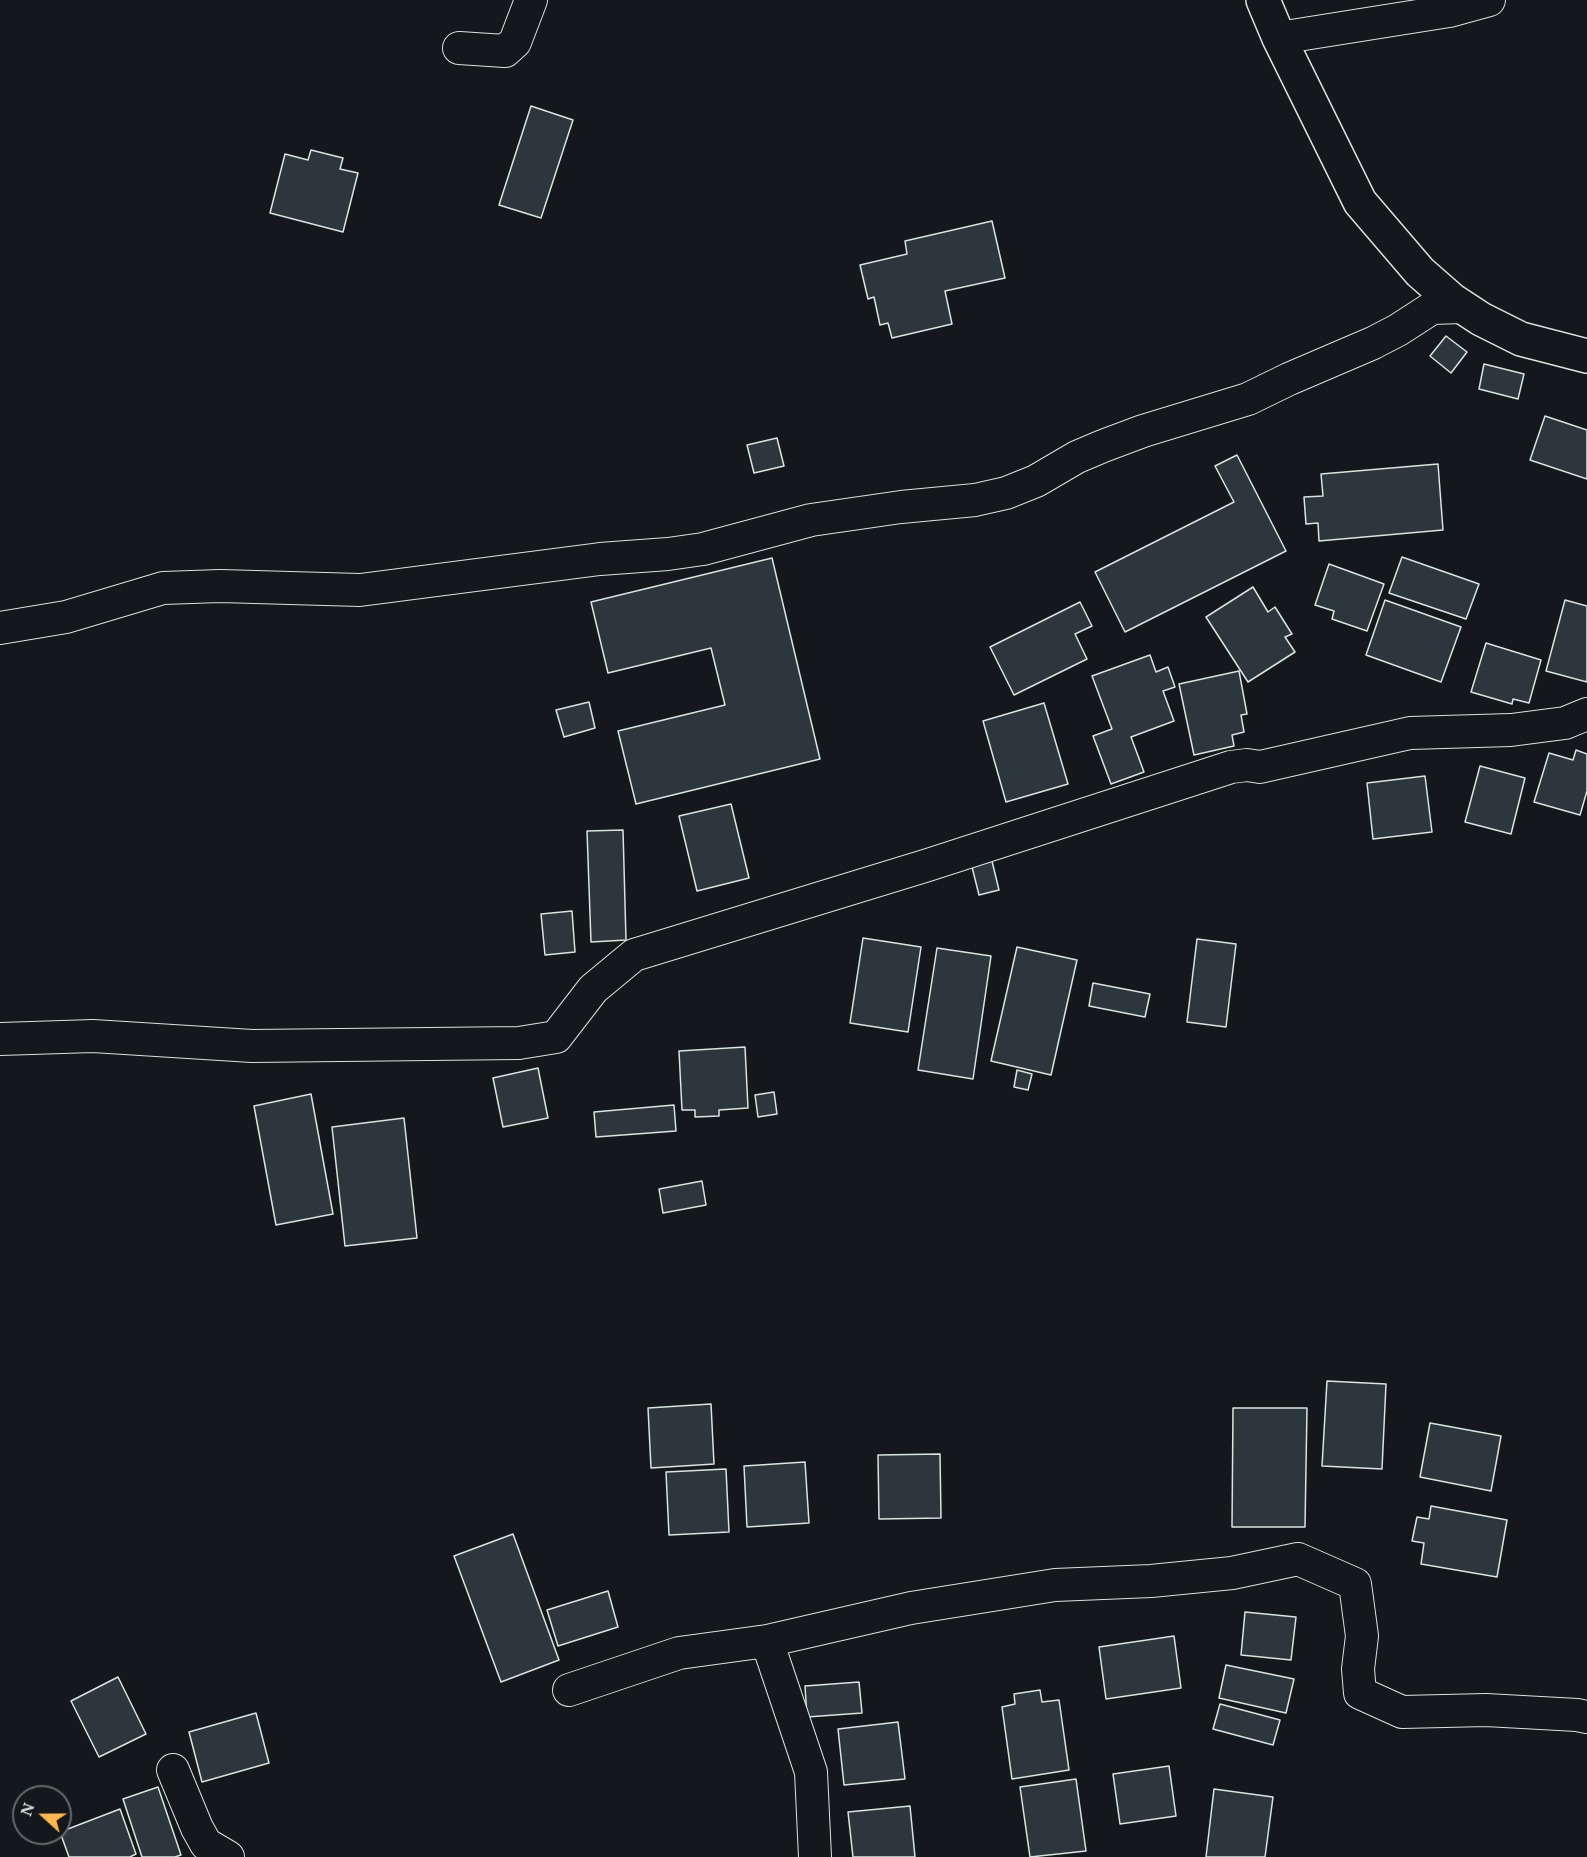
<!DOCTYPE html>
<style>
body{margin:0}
#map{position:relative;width:1587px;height:1857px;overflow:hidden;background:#14181c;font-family:"PT Serif",serif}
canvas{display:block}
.north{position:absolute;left:12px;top:1785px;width:60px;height:60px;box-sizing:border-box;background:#14181c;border:2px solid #626a69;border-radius:50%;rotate:291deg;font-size:16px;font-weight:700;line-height:24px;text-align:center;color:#d8e6dc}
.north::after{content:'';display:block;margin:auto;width:21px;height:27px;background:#ffb74d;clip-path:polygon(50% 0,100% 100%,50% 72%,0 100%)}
</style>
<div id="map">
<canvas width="1587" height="1857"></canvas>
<div class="north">N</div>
</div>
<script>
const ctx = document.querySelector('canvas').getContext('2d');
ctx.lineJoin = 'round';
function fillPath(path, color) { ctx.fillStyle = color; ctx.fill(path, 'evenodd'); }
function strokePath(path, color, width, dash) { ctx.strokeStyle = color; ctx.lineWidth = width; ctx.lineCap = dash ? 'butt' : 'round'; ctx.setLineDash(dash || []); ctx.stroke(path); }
const building = new Path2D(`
 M531,106L573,120L541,218L499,205Z
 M311,150L343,158L340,169L358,173L343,232L270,213L285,154L308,160Z
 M992,221L1005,278L945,291L952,324L892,338L888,323L880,325L874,297L868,299L860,265L907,254L905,241Z
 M1446,336L1467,352L1451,373L1430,356Z
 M1484,364L1524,374L1518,399L1479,389Z
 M1545,416L1587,430V479L1530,460Z
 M777,438L784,466L754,473L747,445Z
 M1237,455L1286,551L1125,632L1095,572L1234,502L1215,466Z
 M1438,464L1443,530L1319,541L1318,523L1306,524L1304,497L1323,496L1321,474Z
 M1402,557L1479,584L1466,619L1389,593Z
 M772,558L820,759L636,804L618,731L725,705L711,648L608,673L591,602Z
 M1329,564L1384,584L1367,631L1332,619L1334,611L1315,605Z
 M1253,587L1268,612L1275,607L1292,634L1285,637L1295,652L1248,682L1206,617Z
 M1385,600L1461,627L1441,682L1366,655Z
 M1565,600L1587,606V682L1546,671Z
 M1080,602L1092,626L1075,634L1087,659L1014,695L990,647Z
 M1486,643L1541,660L1529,703L1513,699L1512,704L1471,692Z
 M1150,655L1156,672L1168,667L1175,687L1163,691L1174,721L1131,737L1144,772L1111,784L1093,736L1112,729L1092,676Z
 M1239,671L1247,714L1241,715L1244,732L1232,735L1234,746L1194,755L1179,684Z
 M589,702L595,728L564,737L556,710Z
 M1044,703L1068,784L1006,802L983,721Z
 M1576,750L1587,754V791L1580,815L1534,802L1549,753L1573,760Z
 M1480,766L1525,778L1511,834L1465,822Z
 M1425,776L1432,832L1373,839L1367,783Z
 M731,804L749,878L697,891L679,816Z
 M623,830L626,940L591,942L587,831Z
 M991,857L999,890L979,895L971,863Z
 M572,911L575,952L545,955L541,914Z
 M863,938L921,947L908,1032L850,1023Z
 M1197,939L1236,944L1226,1027L1187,1022Z
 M1017,947L1077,960L1051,1075L991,1061Z
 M937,948L991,956L973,1079L918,1070Z
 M1093,983L1150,994L1145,1017L1089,1006Z
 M745,1047L748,1108L719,1110V1116L695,1117V1110H682L679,1051Z
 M538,1068L548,1118L503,1127L493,1078Z
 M1017,1070L1032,1074L1028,1090L1014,1087Z
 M774,1092L777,1114L758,1117L755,1095Z
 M311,1094L333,1214L276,1225L254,1106Z
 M674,1105L676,1131L596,1137L594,1112Z
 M404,1118L417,1238L345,1246L332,1127Z
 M702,1181L706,1205L663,1213L659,1189Z
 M1327,1381L1386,1384L1382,1469L1322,1466Z
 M711,1404L714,1464L651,1468L648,1408Z
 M1233,1408H1307L1305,1527H1232Z
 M1430,1423L1501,1436L1491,1491L1420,1477Z
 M940,1454L941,1518L879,1519L878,1455Z
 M805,1462L809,1523L747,1527L744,1466Z
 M726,1469L729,1532L669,1535L666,1472Z
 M1431,1506L1507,1520L1497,1577L1421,1564L1424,1543L1412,1541L1417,1517L1429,1519Z
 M513,1534L559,1660L501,1682L454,1556Z
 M608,1591L618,1627L558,1646L547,1610Z
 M1245,1612L1296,1617L1291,1660L1241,1655Z
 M1174,1636L1181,1688L1106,1699L1099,1647Z
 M1226,1665L1294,1679L1286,1713L1219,1698Z
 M118,1677L146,1734L99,1757L71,1701Z
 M859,1682L862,1713L807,1717L805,1686Z
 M1040,1690L1042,1702L1059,1700L1069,1770L1012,1779L1002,1707L1015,1704L1014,1694Z
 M1220,1704L1280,1720L1273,1745L1213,1729Z
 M256,1713L269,1763L202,1782L189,1732Z
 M898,1722L905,1779L844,1785L838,1729Z
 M1169,1766L1176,1816L1120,1824L1113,1774Z
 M1076,1779L1086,1851L1030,1857L1020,1787Z
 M158,1787L181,1855L175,1857H142L123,1799Z
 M1214,1789L1273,1797L1265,1857H1206Z
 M910,1806L915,1857H853L848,1812Z
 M120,1809L136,1854L130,1857H69L60,1832Z`);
fillPath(building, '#2c363c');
strokePath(building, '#d8e6dc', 1.5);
const street = new Path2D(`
 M1279,38L1449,11L1489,0
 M459,48L505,51L515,42L531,0
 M0,628L66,617L163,588L220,586L360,590L600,559L668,554L703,549L811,520L901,507L975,500L1006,493L1036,481L1077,457L1103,446L1143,431L1248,399L1289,379L1373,343L1398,330L1432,308L1462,307
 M0,1039L93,1036L252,1046L519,1043L556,1037L593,989L634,955L928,865L1231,767L1247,765L1260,767L1410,733L1511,730L1565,723L1587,714
 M767,1641L811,1772L815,1857
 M569,1690L679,1653L767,1641L911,1608L1055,1585L1151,1581L1232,1573L1298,1559L1355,1584L1362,1636L1358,1669L1360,1693L1402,1712L1486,1710L1577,1715L1587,1717
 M173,1770L197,1828L206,1844L228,1857`);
const secondary = new Path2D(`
 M1263,0L1279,38L1360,202L1420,272L1452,300L1481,319L1521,339L1587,356`);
strokePath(street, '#d8e6dc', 34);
strokePath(secondary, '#d8e6dc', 36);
strokePath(street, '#14181c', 32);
strokePath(secondary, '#14181c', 33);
</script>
